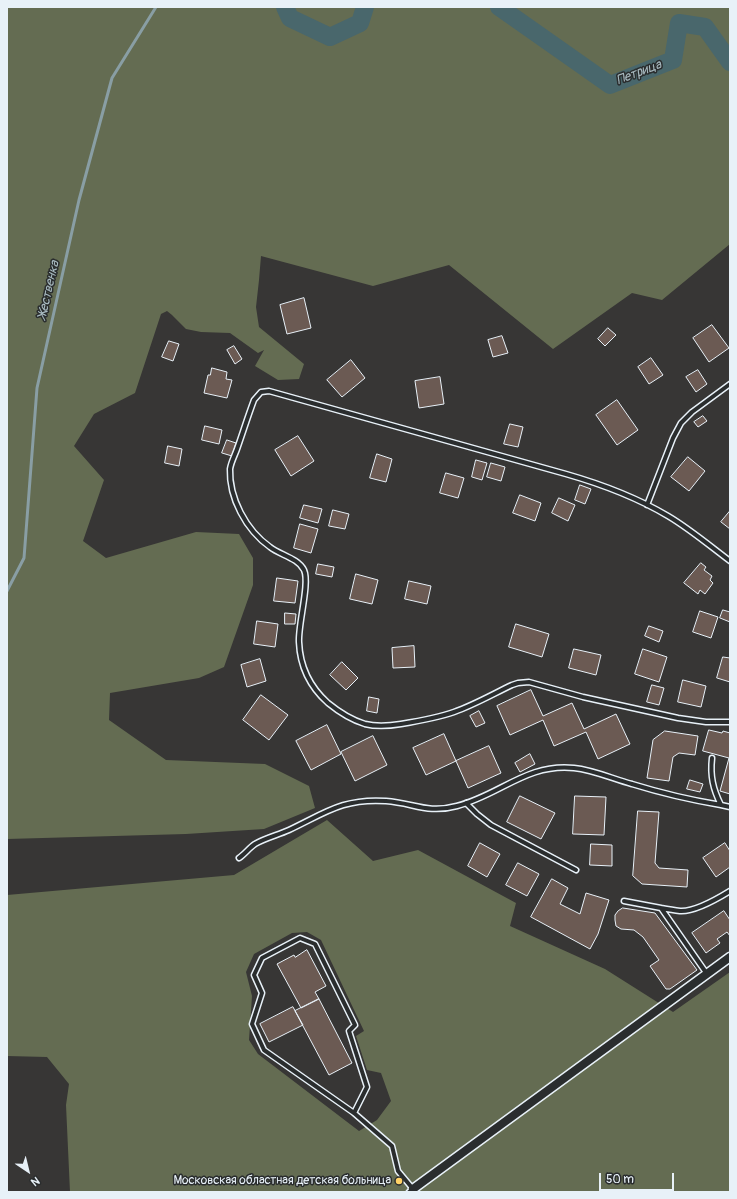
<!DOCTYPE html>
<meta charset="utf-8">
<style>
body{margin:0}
#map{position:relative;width:737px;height:1199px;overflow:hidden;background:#373635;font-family:Pangolin,sans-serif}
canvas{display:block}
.frame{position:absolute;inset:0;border:8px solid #e8f1f8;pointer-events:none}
.north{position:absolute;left:8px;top:1151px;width:40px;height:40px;-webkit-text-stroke:3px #2a2d2e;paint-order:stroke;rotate:145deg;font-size:11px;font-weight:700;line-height:16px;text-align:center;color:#e8f1f8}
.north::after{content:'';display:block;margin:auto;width:14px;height:18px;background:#e8f1f8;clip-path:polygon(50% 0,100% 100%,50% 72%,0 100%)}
.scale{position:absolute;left:599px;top:1173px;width:75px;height:18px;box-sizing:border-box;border:2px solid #e8f1f8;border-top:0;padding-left:5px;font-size:12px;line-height:14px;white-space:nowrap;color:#e8f1f8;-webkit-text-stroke:3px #2a2d2e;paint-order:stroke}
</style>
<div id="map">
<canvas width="737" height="1199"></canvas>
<div class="frame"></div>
<div class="north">N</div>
<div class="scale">50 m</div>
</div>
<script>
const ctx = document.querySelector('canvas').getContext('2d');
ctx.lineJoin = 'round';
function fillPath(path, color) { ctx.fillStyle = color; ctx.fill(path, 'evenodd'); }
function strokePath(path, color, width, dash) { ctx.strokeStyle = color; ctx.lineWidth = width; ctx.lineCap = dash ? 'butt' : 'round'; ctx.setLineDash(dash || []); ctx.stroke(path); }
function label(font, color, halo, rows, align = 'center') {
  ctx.font = font + ' Pangolin,sans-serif'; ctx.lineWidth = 3; ctx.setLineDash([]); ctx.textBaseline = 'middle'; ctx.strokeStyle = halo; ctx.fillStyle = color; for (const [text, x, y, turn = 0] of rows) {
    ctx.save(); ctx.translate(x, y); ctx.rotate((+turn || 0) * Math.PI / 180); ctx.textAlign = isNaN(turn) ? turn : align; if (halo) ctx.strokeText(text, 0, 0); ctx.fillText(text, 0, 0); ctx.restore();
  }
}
fillPath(new Path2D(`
 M7,7H730V244L662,300L632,293L553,349L449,265L373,286L261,256L259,280L256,307L259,327L304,364L299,379L278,380L255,366L264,350L258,353L230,333L201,332L186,329L172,315L167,311L161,314L135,393L94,414L74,446L104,480L83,541L106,558L196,532L239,534L253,558V585L224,667L199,678L110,693L109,720L166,760L265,764L309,786L315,808L264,829L186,834L7,839Z
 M327,820L373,861L418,850L516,903L510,926L605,969L673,1012L730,972V1192H70L66,1105L69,1084L47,1057L7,1056V895L234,875ZM307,932L321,940L364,1031L356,1036L367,1070L381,1073L391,1101L377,1120L359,1131L258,1054L249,1040L252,996L246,972L254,954L292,933Z`), '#646c52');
strokePath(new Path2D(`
 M7,591L24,558L37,388L79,200L112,78L156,7`), '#899ea4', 3);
strokePath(new Path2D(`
 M285,7L290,18L330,37L360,23L365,7
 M499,7L610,85L673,60L679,23L705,27L730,62`), '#49676c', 18);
const building = new Path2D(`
 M304,298L311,328L287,334L280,305Z
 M712,325L729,348L709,362L693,338Z
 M608,328L616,335L605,346L598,339Z
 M502,336L508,353L493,357L488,340Z
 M169,341L179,344L173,361L162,357Z
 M234,346L242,359L235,364L227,350Z
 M651,358L663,375L649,384L638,367Z
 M351,360L365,378L342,397L327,380Z
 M212,368L227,372L226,379L232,380L227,398L204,393L208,375H210Z
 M698,370L707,384L696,392L686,377Z
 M440,377L444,404L419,408L415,381Z
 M617,400L638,430L617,445L596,415Z
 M703,416L707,421L698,427L694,422Z
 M510,424L523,427L518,447L504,444Z
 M205,426L222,430L219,444L202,440Z
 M298,436L314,461L291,476L275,450Z
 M227,440L236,443L232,456L222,453Z
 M168,446L182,449L179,466L165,463Z
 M377,454L392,459L386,482L370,478Z
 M688,457L705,471L689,491L671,477Z
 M476,460L487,463L482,480L472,477Z
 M491,463L505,467L501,481L487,477Z
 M446,473L464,478L458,498L440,493Z
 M580,485L591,489L585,504L575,500Z
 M520,495L541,503L535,521L513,513Z
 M559,498L575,505L568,521L552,513Z
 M304,505L322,509L318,523L300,518Z
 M333,510L349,514L345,529L329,526Z
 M730,511V529L721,522Z
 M300,524L318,529L311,553L294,548Z
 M701,563L706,567L704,570L712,576L710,580L713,583L705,594L700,590L698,594L684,583Z
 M318,564L334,567L332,577L316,574Z
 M356,574L378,580L372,604L350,599Z
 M277,578L298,581L295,603L274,601Z
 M409,581L431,586L427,604L405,599Z
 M723,610L730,612V622L720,618Z
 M700,611L718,617L711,638L693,632Z
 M285,613L296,614L295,624H285Z
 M257,621L278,624L275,647L254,644Z
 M516,624L549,634L542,657L509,647Z
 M649,626L663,631L659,642L645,636Z
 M414,646L415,667L393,668L392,648Z
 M574,649L601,655L596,675L569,668Z
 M643,649L667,657L659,682L635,674Z
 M723,657L730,658V682L717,678Z
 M260,659L266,681L247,687L241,665Z
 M342,662L358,678L346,690L330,675Z
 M683,680L706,686L701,707L678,702Z
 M652,685L664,688L659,705L647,702Z
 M531,690L543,716L572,703L584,729L616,714L630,744L598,759L586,732L554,746L543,720L510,735L497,706Z
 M261,695L288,715L269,740L243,720Z
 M369,697L379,699L377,713L367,711Z
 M479,711L485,723L476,727L470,716Z
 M327,725L341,754L311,770L296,741Z
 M709,730L722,733L723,731L730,733V794L720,791L729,758L703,751Z
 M665,731L698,736L695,755L679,753L673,757L669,781L647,778L653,740Z
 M444,734L456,761L426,775L413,748Z
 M373,736L387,765L355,781L341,752Z
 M489,746L501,773L468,788L456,761Z
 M530,754L535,764L520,772L515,763Z
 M690,780L703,784L700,792L687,789Z
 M520,796L555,813L541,839L507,822Z
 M575,796L606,797L604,835L573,834Z
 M638,811L659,812L655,863L659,868L688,870L687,887L642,884L633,876Z
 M480,843L500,854L487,877L468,866Z
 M725,843L730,851V867L716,877L703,858Z
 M591,844L612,845V866L590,865Z
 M518,863L539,874L527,896L506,885Z
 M552,879L568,888L560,904L580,914L586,893L609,900L598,934L590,949L531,917Z
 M623,908L655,913L697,970L670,989H666L650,966L659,960L643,937L634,930L621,929L616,926L615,920V915L618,911Z
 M724,911L730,920V936L727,932L717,939L720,943L706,953L692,933Z
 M307,950L326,986L315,992L319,999L301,1008L277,964L294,955L295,957Z
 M319,999L352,1063L329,1075L295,1011Z
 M293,1007L303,1025L269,1042L260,1024Z`);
fillPath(building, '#6b5a53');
strokePath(building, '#e8f1f8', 1);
const lane = new Path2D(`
 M647,505L673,438L681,423L692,412L730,384
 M730,561C710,546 690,529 668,516C636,497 601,484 566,474L269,391L261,392L254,400C248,416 243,432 237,449C235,455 231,462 230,469C229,498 246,530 270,547C280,555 298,558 304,570C310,583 298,624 299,642C300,667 310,687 328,703C339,712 352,720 365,724C377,727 389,726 401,724C419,721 437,718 454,712C474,705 493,694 512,685L518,683L529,682L583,697L678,718L706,722H730
 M712,758C710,776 713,789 721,805L730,807
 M466,803L477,814L491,825L576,870
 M239,858C245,854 249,848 255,844C265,838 278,835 289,830C325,813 343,798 386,801C414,803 427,814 457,806C500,795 527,763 574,768C594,770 613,779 632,784C661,793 691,800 721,805
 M624,901L661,908
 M707,974L661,908C667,909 673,910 680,911C695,912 717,899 730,891
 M354,1113L367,1087L349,1031L355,1025L315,944L300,938L262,958L254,975L262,993L252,1024L264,1050L354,1113L392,1146L398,1171L413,1189L409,1192`);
const street = new Path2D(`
 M413,1189L730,957`);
strokePath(lane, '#e8f1f8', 7);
strokePath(street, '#e8f1f8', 11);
strokePath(lane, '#2a2d2e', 4);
strokePath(street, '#2a2d2e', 8);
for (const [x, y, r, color] of [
 [399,1181,4,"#ffd166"]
]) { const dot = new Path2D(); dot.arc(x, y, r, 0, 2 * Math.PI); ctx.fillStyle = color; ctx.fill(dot); strokePath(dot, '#2a2d2e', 1.5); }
label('12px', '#e8f1f8', '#2a2d2e', [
 ["Московская областная детская больница",391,1181]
], 'right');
label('italic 13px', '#a8bac0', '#2a2d2e', [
 ["Петрица",639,73,-21],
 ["Жественка",49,290,-77]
]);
</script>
